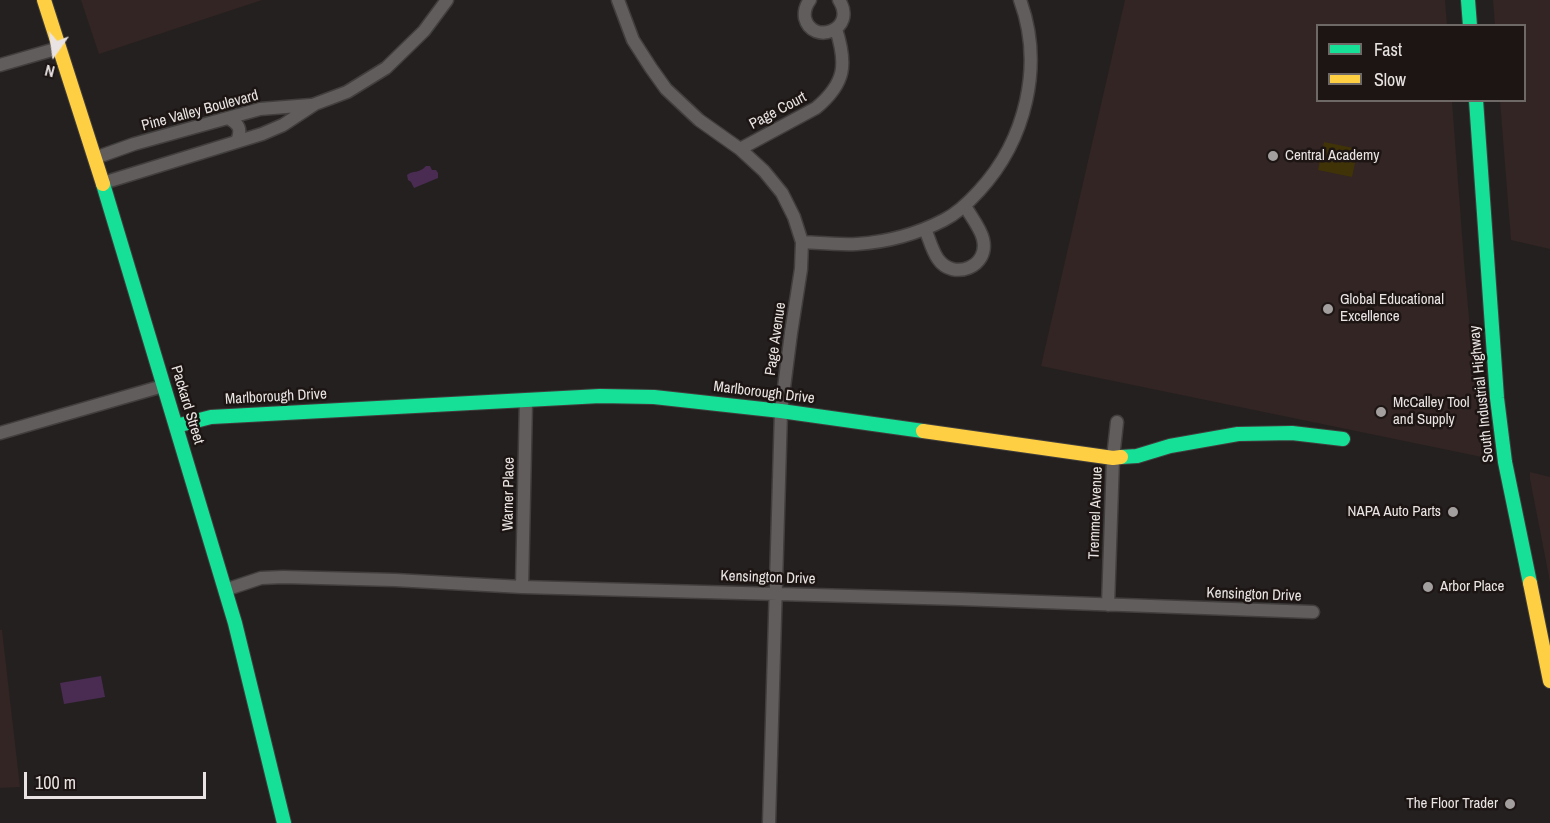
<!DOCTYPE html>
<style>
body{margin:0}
#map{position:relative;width:1550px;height:823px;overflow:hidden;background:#242020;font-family:"Archivo Narrow",sans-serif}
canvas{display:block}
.legend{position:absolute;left:1316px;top:24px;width:210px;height:78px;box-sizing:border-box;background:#1c1514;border:2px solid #6e6867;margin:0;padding:8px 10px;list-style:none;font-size:18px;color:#e9e4e3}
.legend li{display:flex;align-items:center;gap:12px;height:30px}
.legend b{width:30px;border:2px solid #6e6867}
.north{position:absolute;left:24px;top:24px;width:60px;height:60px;-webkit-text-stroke:4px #1c1514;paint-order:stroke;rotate:194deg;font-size:16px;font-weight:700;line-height:24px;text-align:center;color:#e9e4e3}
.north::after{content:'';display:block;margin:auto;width:21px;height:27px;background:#e9e4e3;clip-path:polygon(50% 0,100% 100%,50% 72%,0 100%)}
.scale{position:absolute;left:24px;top:772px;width:182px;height:27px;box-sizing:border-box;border:3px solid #e9e4e3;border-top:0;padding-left:8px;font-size:18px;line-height:21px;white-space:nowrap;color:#e9e4e3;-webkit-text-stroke:4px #1c1514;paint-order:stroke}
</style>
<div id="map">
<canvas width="1550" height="823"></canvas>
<ul class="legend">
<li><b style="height:8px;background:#16e098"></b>Fast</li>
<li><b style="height:8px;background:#ffcf43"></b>Slow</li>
</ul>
<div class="north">N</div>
<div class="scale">100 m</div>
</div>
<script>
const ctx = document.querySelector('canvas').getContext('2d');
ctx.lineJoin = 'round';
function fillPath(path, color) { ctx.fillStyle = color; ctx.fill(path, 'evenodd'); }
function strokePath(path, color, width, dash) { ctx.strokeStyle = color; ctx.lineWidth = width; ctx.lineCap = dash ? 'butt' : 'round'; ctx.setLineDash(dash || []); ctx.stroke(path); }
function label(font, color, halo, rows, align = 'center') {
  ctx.font = font + ' "Archivo Narrow",sans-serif'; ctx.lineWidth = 5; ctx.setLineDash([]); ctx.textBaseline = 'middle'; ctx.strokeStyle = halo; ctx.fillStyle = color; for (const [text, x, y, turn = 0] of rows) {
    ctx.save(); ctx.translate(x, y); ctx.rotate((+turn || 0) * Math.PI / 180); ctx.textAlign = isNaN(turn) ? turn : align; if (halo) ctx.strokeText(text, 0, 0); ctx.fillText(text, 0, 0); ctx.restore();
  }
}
fillPath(new Path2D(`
 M81,0H262L99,54Z
 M1125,0H1445L1447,25L1318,26V100L1452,101L1465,274L1482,457L1041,366Z
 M1493,0H1550V249L1511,240L1500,101L1524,100V26L1495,25Z
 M1530,472L1550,477V582L1530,479Z
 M0,630H2L20,787L0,788Z`), '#322523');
fillPath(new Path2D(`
 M1324,142L1358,149L1352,177L1318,170Z`), '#413308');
fillPath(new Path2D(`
 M426,166H430L432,170H436L438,173V178L414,188L411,182L408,180L407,175C413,170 419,174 426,166Z
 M101,676L105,697L64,704L60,683Z`), '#4a2b52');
const street = new Path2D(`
 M618,0L633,40L651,68L666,89L699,120L740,149L764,171L782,193L794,217L802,242L801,269L791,333L781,411L769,823
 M810,0C806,5 804,11 805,18C812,46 858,30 839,0
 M0,65L59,48
 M228,118C239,124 242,129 237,141
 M740,149L816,108C846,83 847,64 836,29
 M95,158L134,144L260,109L311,105
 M103,183L262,134L283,125L315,104L347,92L386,68L424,31L447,0
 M925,229C929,238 932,251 938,259C953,281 990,267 983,239C981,229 970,215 965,206
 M802,242C820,243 839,245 857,244C887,242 917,234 944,220C958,213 969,202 979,191C1026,140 1044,65 1020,0
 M0,433L163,386
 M522,587L526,401
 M225,590L261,578L283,577L395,580L522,587L960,599L1313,612
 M1108,605L1113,458L1117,422`);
const fast = new Path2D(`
 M1468,0L1470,26
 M1476,100L1497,398L1505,462L1530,583
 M103,184L235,623L284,823
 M176,426L211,417L600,396L654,397L781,411L923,431
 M1121,457L1137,456L1170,446L1238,434L1292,433L1343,439`);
const slow = new Path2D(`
 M44,0L103,184
 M923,431L1113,458L1121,457
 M1530,583L1550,681`);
strokePath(street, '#413e3d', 15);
strokePath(fast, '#413e3d', 16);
strokePath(slow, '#413e3d', 16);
strokePath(street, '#605d5c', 12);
strokePath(fast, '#16e098', 14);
strokePath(slow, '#ffcf43', 14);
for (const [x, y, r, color] of [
 [1273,156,6,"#a49f9f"],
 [1328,309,6,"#a49f9f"],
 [1381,412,6,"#a49f9f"],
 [1453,512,6,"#a49f9f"],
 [1428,587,6,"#a49f9f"],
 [1510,804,6,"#a49f9f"]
]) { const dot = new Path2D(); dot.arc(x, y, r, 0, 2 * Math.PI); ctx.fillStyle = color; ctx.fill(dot); strokePath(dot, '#1c1514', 2); }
label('15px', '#e9e4e3', '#1c1514', [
 ["Pine Valley Boulevard",200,111,-15],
 ["Page Court",778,111,-28],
 ["Page Avenue",776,339,-82],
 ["Marlborough Drive",764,393,7],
 ["South Industrial Highway",1482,394,-96],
 ["Marlborough Drive",276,397,-3],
 ["Packard Street",187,405,73],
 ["Warner Place",509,494,-89],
 ["Tremmel Avenue",1096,513,-88],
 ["Kensington Drive",768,578,2],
 ["Kensington Drive",1254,595,2]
]);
label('15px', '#e9e4e3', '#1c1514', [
 ["Central Academy",1285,156],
 ["Global Educational",1340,300],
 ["Excellence",1340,317],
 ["McCalley Tool",1393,403],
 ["and Supply",1393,420],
 ["NAPA Auto Parts",1441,512,"right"],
 ["Arbor Place",1440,587],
 ["The Floor Trader",1498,804,"right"]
], 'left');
</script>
